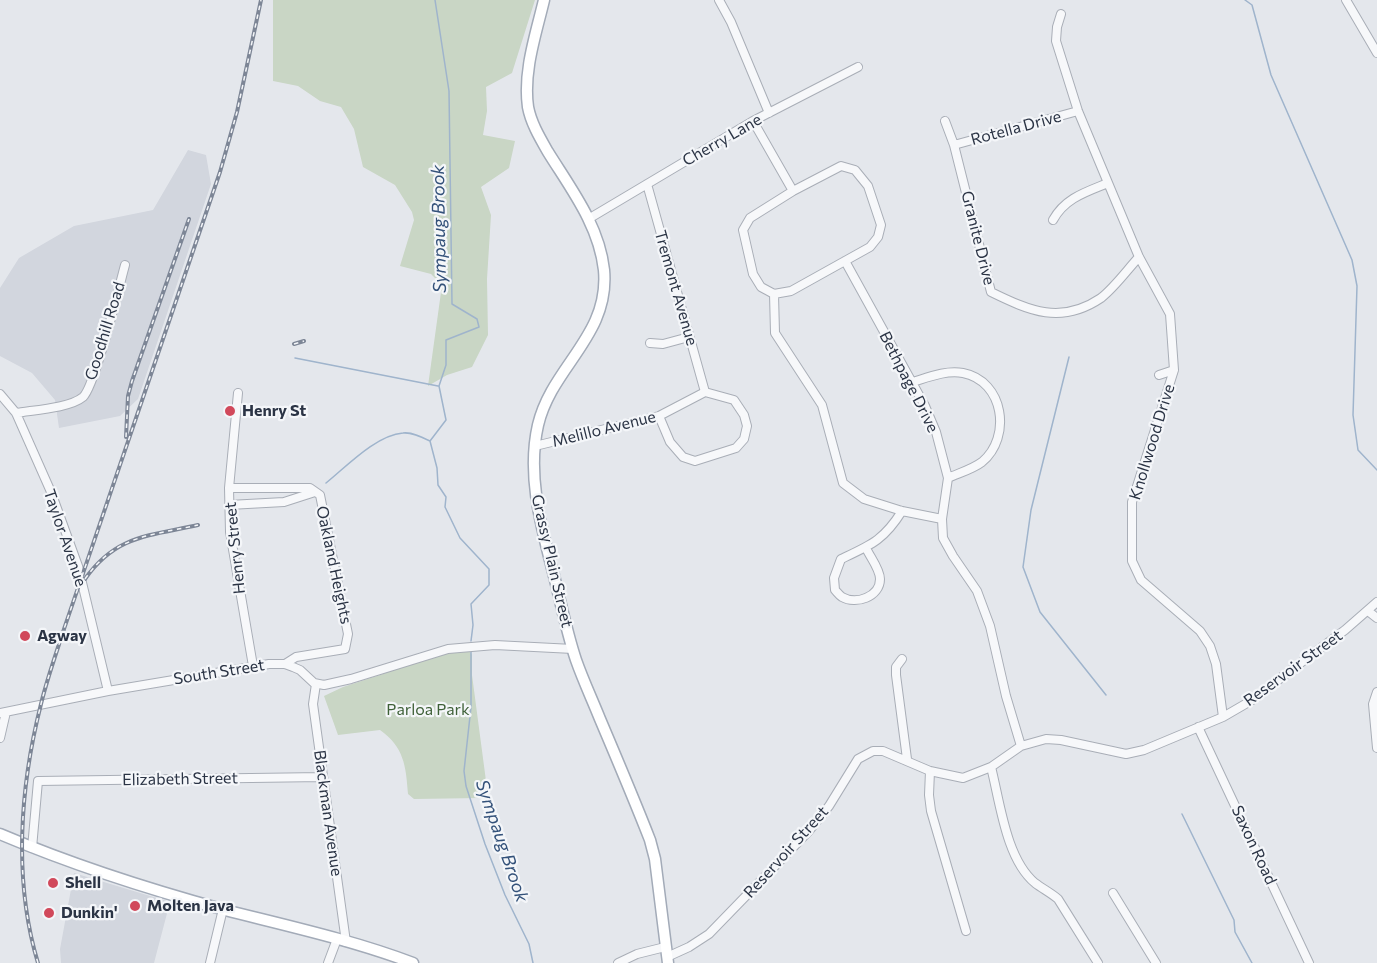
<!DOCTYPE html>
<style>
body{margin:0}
canvas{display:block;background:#e4e7ec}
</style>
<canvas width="1377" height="963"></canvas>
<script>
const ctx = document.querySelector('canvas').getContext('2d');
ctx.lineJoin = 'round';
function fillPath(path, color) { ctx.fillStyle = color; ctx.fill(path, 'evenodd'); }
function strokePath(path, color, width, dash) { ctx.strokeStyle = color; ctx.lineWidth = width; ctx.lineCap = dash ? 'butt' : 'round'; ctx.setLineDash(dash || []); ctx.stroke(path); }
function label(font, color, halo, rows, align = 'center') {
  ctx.font = font + ' Commissioner,sans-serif'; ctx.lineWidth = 4.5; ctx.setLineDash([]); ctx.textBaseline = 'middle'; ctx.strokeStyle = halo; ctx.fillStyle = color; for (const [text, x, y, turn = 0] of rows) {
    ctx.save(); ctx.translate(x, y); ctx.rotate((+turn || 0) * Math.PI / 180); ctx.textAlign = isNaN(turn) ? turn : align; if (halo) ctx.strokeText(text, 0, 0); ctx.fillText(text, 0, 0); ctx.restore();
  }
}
fillPath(new Path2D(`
 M188,150L206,155L211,184L138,399L120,416L59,428L55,400L32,373L0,356V288L19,258L74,226L153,210Z
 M74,873L170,902L154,963H61L60,949Z`), '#d2d6de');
fillPath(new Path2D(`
 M273,0H535L512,73L486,87L487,111L483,135L515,141L509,168L481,187L491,215L487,279L488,335L472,367L447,375L428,386L442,285L431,274L400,266L414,220L412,212L395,185L363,167L354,129L341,107L320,101L298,86L273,81Z
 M468,649L472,655V675L486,781L485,794L481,798L414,799L408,794C406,766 404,747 380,730L338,735L324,696L343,687L383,674L398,666L452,651Z`), '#c9d6c5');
strokePath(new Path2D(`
 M435,0L449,91L452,304L477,319L479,327L446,340V365L439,386L446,420L430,441L437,468L438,485L446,497L445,507L460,538L489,569V585L471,604L473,625L471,641
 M1245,0L1252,5L1271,75L1352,260L1357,286L1353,415L1358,450L1377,470
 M1069,357L1031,510L1023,567L1040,612L1106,695
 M295,358L438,386
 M326,483C346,467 376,435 403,433C412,432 422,437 430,441
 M471,652V707L464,771L466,786L485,844L505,895L529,944L533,963
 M1182,814L1234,920L1235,932L1252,963`), '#9fb4cc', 1.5);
const minor = new Path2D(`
 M719,0L731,22L769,113
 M1346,0L1377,53
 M1061,14L1057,27L1056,41L1078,111L1139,257L1170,314L1174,370L1132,502V561L1141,580L1200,631L1210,646L1216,664L1223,717
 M753,121L793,191
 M945,121L954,145L991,292C1030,311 1061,325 1101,298C1115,287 1127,270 1139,257
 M954,145L1078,111
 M841,166L855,170L868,186L881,225L878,237L870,247L791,291L774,294L761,287L753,274L743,230L750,218L793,191Z
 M647,184L705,392
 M590,218L753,121L858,67
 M1053,220C1065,198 1086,192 1108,183
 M845,261L925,406L936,432L948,478L942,519L943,538L953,556L977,591L990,626L1006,696L1021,746
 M774,294L775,333L822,405L843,483L864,499L902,511L942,519
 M650,343L663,344L689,337
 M1159,375L1174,370
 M913,382C929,377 946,370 963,373C1004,381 1012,437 982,462C973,469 959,473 948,478
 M238,393L229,488L230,532L253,666
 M0,394L16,413L51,492L78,566L108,691
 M16,413C33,410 70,408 83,397C95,386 119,287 125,265
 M659,416L670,442L683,457L695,461L736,448L744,439L747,426L744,415L734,400L705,392
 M535,446L659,416L705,392
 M229,488H310L320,495L348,634L345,649L296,657L285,664
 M229,505L284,502L315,492
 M866,548C870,557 880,569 880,579C880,597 856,605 842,597C839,595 837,592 835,590L834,578L841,559C871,545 884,540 902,511
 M1368,611L1377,618
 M902,659L896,667V675L907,759
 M316,684L313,704L346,942
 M1377,692L1373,704L1377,748
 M0,713L108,691L269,664H285L293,667L300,670L314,683L324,685L351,679L448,649L495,645L573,649
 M1198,727L1309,963
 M0,738L6,712
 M991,767C1000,802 1006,859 1035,883C1043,889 1051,893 1058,899L1098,963
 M930,771L929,795L931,811L966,931
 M32,848L38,781L322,777
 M1113,893L1156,963
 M667,957L689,947L709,934L808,832L829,806L858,759L873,751H883L930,771L963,778L991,767L1021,746L1046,739L1061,740L1126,754L1144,750L1223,717L1254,699L1287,673L1345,630L1377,602
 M210,963L223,909
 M328,963L337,939
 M618,963L637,954L665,947`);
const major = new Path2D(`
 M544,0C536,34 523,71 528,107C531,123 540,138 548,152C571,189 599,225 604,270C610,336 552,366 538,425C527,473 540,522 552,568C560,598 566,630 576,660C583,680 592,699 600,719C617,759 634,799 650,840L655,859L668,963
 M0,834C73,865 148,889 225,910C288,926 352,940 413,963`);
strokePath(minor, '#a9aeb7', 10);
strokePath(major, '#a3abb8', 13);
strokePath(minor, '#f7f8fa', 8);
strokePath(major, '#fff', 10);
const rail = new Path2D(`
 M294,344L304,341
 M126,437L128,396L132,381L189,219
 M85,579C116,535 149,536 198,525
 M38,963C13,880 20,787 41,704C47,679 56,654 64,629L220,172L237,112L261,0`);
strokePath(rail, '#7d8696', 4);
strokePath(rail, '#f4f6f9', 1.5, [4.5]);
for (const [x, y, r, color] of [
 [230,411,6,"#d1495b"],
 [25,636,6,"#d1495b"],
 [53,883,6,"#d1495b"],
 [135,906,6,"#d1495b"],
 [49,913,6,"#d1495b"]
]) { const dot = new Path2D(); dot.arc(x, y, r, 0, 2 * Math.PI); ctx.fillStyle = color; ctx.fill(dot); strokePath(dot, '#f4f6f9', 2); }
label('16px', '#2b3445', '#f4f6f9', [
 ["Rotella Drive",1016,128,-15],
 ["Cherry Lane",722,140,-30],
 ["Granite Drive",978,238,76],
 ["Tremont Avenue",676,288,74],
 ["Goodhill Road",105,331,-73],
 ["Bethpage Drive",909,382,63],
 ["Melillo Avenue",604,429,-14],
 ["Knollwood Drive",1152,442,-73],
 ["Taylor Avenue",65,538,71],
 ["Henry Street",235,548,-96],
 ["Grassy Plain Street",552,561,77],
 ["Oakland Heights",334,565,78],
 ["Reservoir Street",1293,668,-36],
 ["South Street",219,672,-9],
 ["Elizabeth Street",180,779,-1],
 ["Blackman Avenue",328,813,82],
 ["Saxon Road",1254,845,65],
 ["Reservoir Street",786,852,-48]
]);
label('bold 16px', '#2b3445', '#f4f6f9', [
 ["Henry St",242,411],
 ["Agway",37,636],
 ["Shell",65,883],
 ["Molten Java",147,906],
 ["Dunkin'",61,913]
], 'left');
label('16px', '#3f6138', '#f4f6f9', [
 ["Parloa Park",428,710]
]);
label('italic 18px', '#34527a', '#f4f6f9', [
 ["Sympaug Brook",439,229,-91],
 ["Sympaug Brook",502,841,71]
]);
</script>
